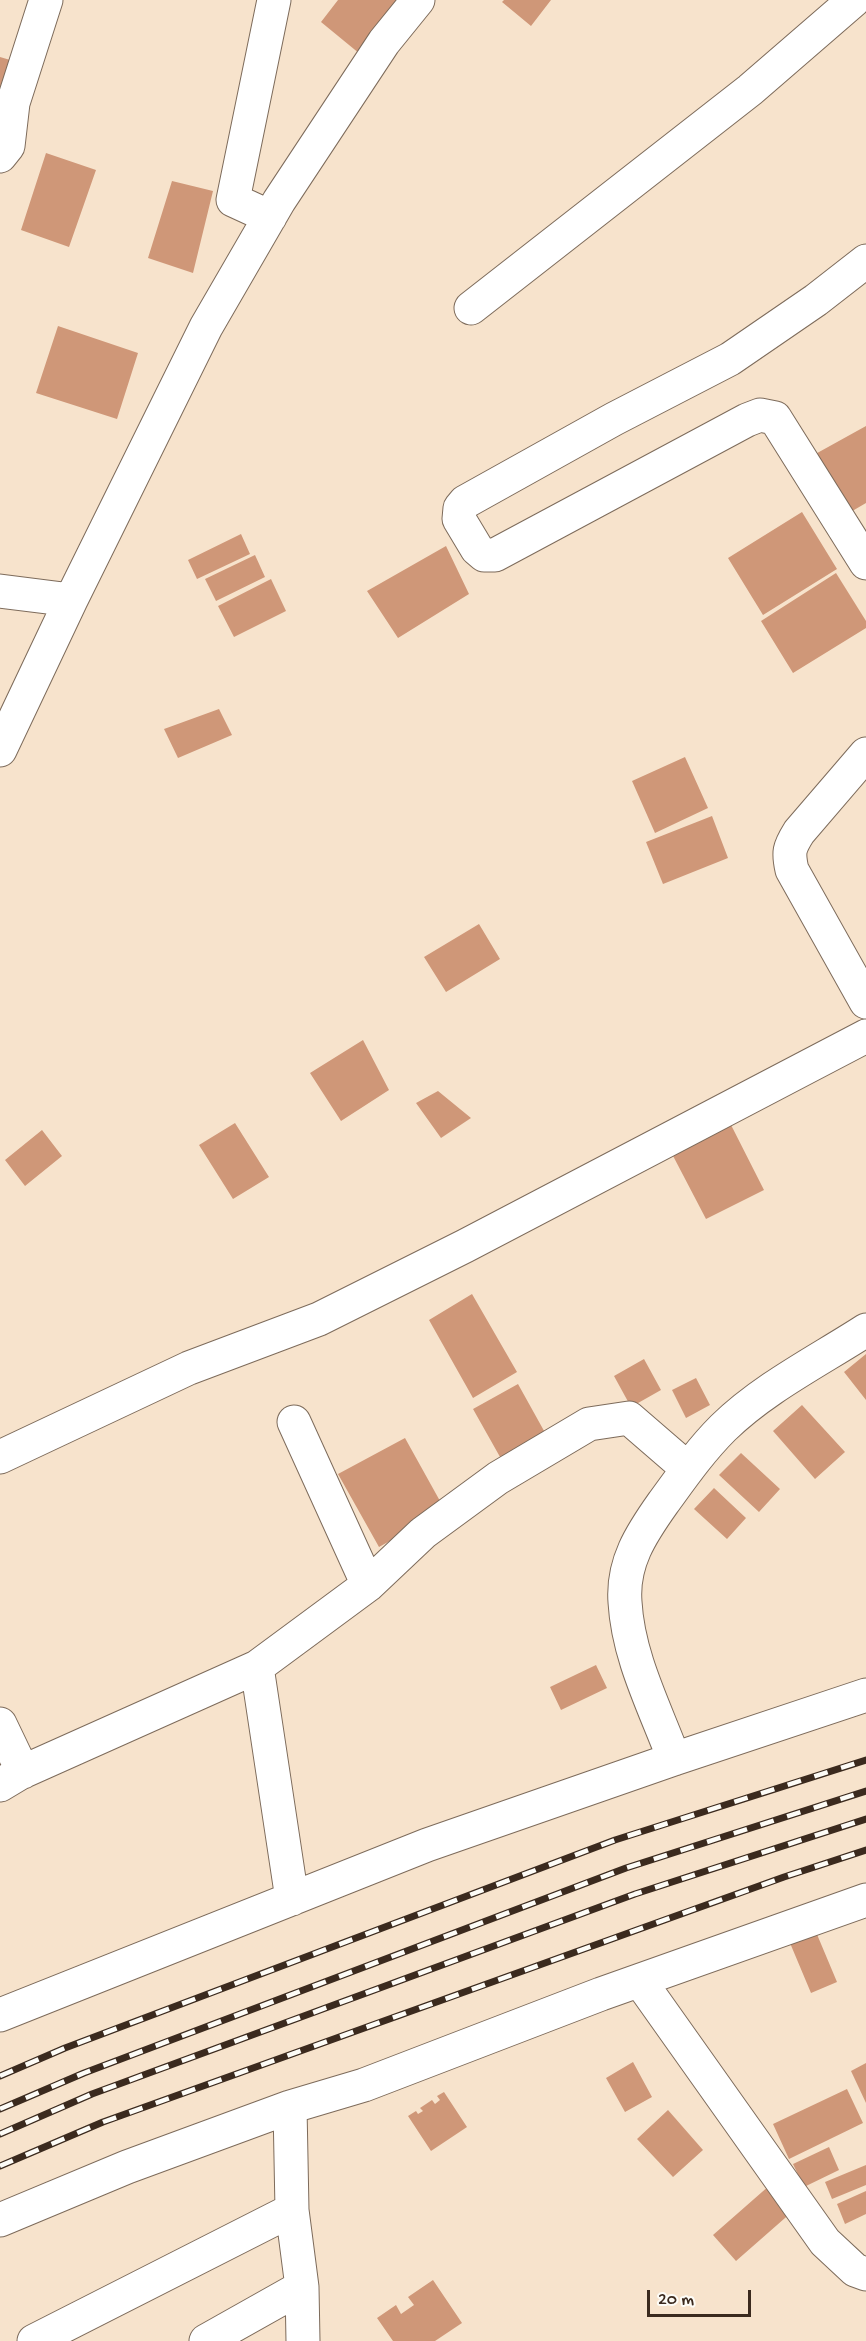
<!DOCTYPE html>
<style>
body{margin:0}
#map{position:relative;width:866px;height:2341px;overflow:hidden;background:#f7e3cc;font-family:"Gochi Hand",sans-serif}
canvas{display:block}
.scale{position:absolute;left:647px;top:2290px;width:104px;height:27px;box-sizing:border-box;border:3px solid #3b2a1e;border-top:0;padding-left:8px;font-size:18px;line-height:21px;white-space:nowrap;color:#3b2a1e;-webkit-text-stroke:4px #fdfcf7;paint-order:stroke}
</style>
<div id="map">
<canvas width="866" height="2341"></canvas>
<div class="scale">20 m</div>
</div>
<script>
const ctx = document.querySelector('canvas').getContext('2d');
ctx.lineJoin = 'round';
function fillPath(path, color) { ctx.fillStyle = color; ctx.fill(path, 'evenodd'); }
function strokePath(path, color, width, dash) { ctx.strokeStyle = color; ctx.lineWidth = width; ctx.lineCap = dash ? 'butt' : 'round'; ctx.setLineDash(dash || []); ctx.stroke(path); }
fillPath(new Path2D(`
 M338,0H404L360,54L321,22Z
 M504,0H551L531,26L502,2Z
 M0,57L17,62L0,96Z
 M46,153L96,170L69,247L21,230Z
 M172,181L213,191L193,273L148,258Z
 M58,326L138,353L117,419L36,393Z
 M866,426V503L842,517L810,457Z
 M802,512L837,569L763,615L728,558Z
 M241,534L250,554L197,579L188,560Z
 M446,546L469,594L398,638L367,591Z
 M255,555L265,577L216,601L205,579Z
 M836,573L866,621V628L793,673L761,621Z
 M271,579L286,611L234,637L218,606Z
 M219,709L232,735L178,758L164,729Z
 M685,757L708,808L655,833L632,781Z
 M712,816L728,858L663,884L646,842Z
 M479,924L500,959L446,992L424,957Z
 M363,1040L389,1090L341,1121L310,1073Z
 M438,1091L471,1118L441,1138L416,1103Z
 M729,1121L764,1190L706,1219L671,1152Z
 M235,1123L269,1177L233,1199L199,1145Z
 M42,1130L62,1156L25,1186L5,1160Z
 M472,1294L517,1372L473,1398L429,1320Z
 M866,1354V1400L844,1372Z
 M644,1359L661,1390L631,1407L614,1376Z
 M696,1378L710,1405L686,1418L672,1390Z
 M518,1384L548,1438L504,1464L473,1409Z
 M802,1405L845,1452L815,1479L773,1431Z
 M405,1438L445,1510L379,1547L338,1474Z
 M741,1453L780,1489L759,1512L719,1475Z
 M714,1488L746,1518L727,1539L694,1509Z
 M596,1665L607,1688L561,1710L550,1687Z
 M816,1932L837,1982L811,1993L790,1943Z
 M633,2062L652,2097L625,2112L606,2078Z
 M866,2063V2103L851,2071Z
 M847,2089L863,2123L789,2159L773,2124Z
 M444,2092L467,2127L431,2151L408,2116L416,2111L418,2114L423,2111L420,2108L432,2100L435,2104L440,2100L437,2096Z
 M668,2110L703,2150L673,2177L637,2139Z
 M829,2147L839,2170L804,2187L793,2164Z
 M866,2165V2185L832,2199L825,2182Z
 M770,2185L793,2211L736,2261L713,2235Z
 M866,2191V2214L845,2224L837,2204Z
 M433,2280L462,2323L435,2341H393L377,2318L396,2305L401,2314L414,2305L408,2297Z`), '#cf9778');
const minor = new Path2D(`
 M0,156L8,146L13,103L46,0
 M270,217L233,200L274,0
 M866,261L816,300L730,359L614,419L465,502L460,508L459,519L477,549L484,555H495L747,420L760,415L775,418L866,563
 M471,308L750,90L854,0
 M0,591L71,600
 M0,750L71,600L206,327L279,201L384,42L418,0
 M866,754L799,832C789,848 788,852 792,870L866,1002
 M294,1422L368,1585
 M0,1457L189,1368L319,1319L465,1246L866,1036
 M257,1667L292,1899
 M0,1724L23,1772
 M674,1759C655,1708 628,1657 625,1602C622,1563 641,1534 663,1503C682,1477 700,1451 723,1428C764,1388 818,1361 866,1330
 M0,1785L20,1773L257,1667L368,1585L423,1533L498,1478L589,1424L629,1418L688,1469
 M640,1981L825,2242L855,2270L866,2274
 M0,2015L427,1845L674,1759L866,1695
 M290,2107L292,2210L302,2287L303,2341
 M0,2220L127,2167L290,2107L364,2085L601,1994L866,1900
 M34,2341L292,2210
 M206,2341L302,2287`);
strokePath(minor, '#7d6b5b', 35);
strokePath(minor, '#fff', 33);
const rail = new Path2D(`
 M0,2076L65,2048L615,1840L866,1760
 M0,2109L84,2073L626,1868L866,1791
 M0,2134L92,2094L635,1894L866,1819
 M0,2166L103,2122L784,1877L866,1850`);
strokePath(rail, '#3b2a1e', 7);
strokePath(rail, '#fdfcf7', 4.5, [14]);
</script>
